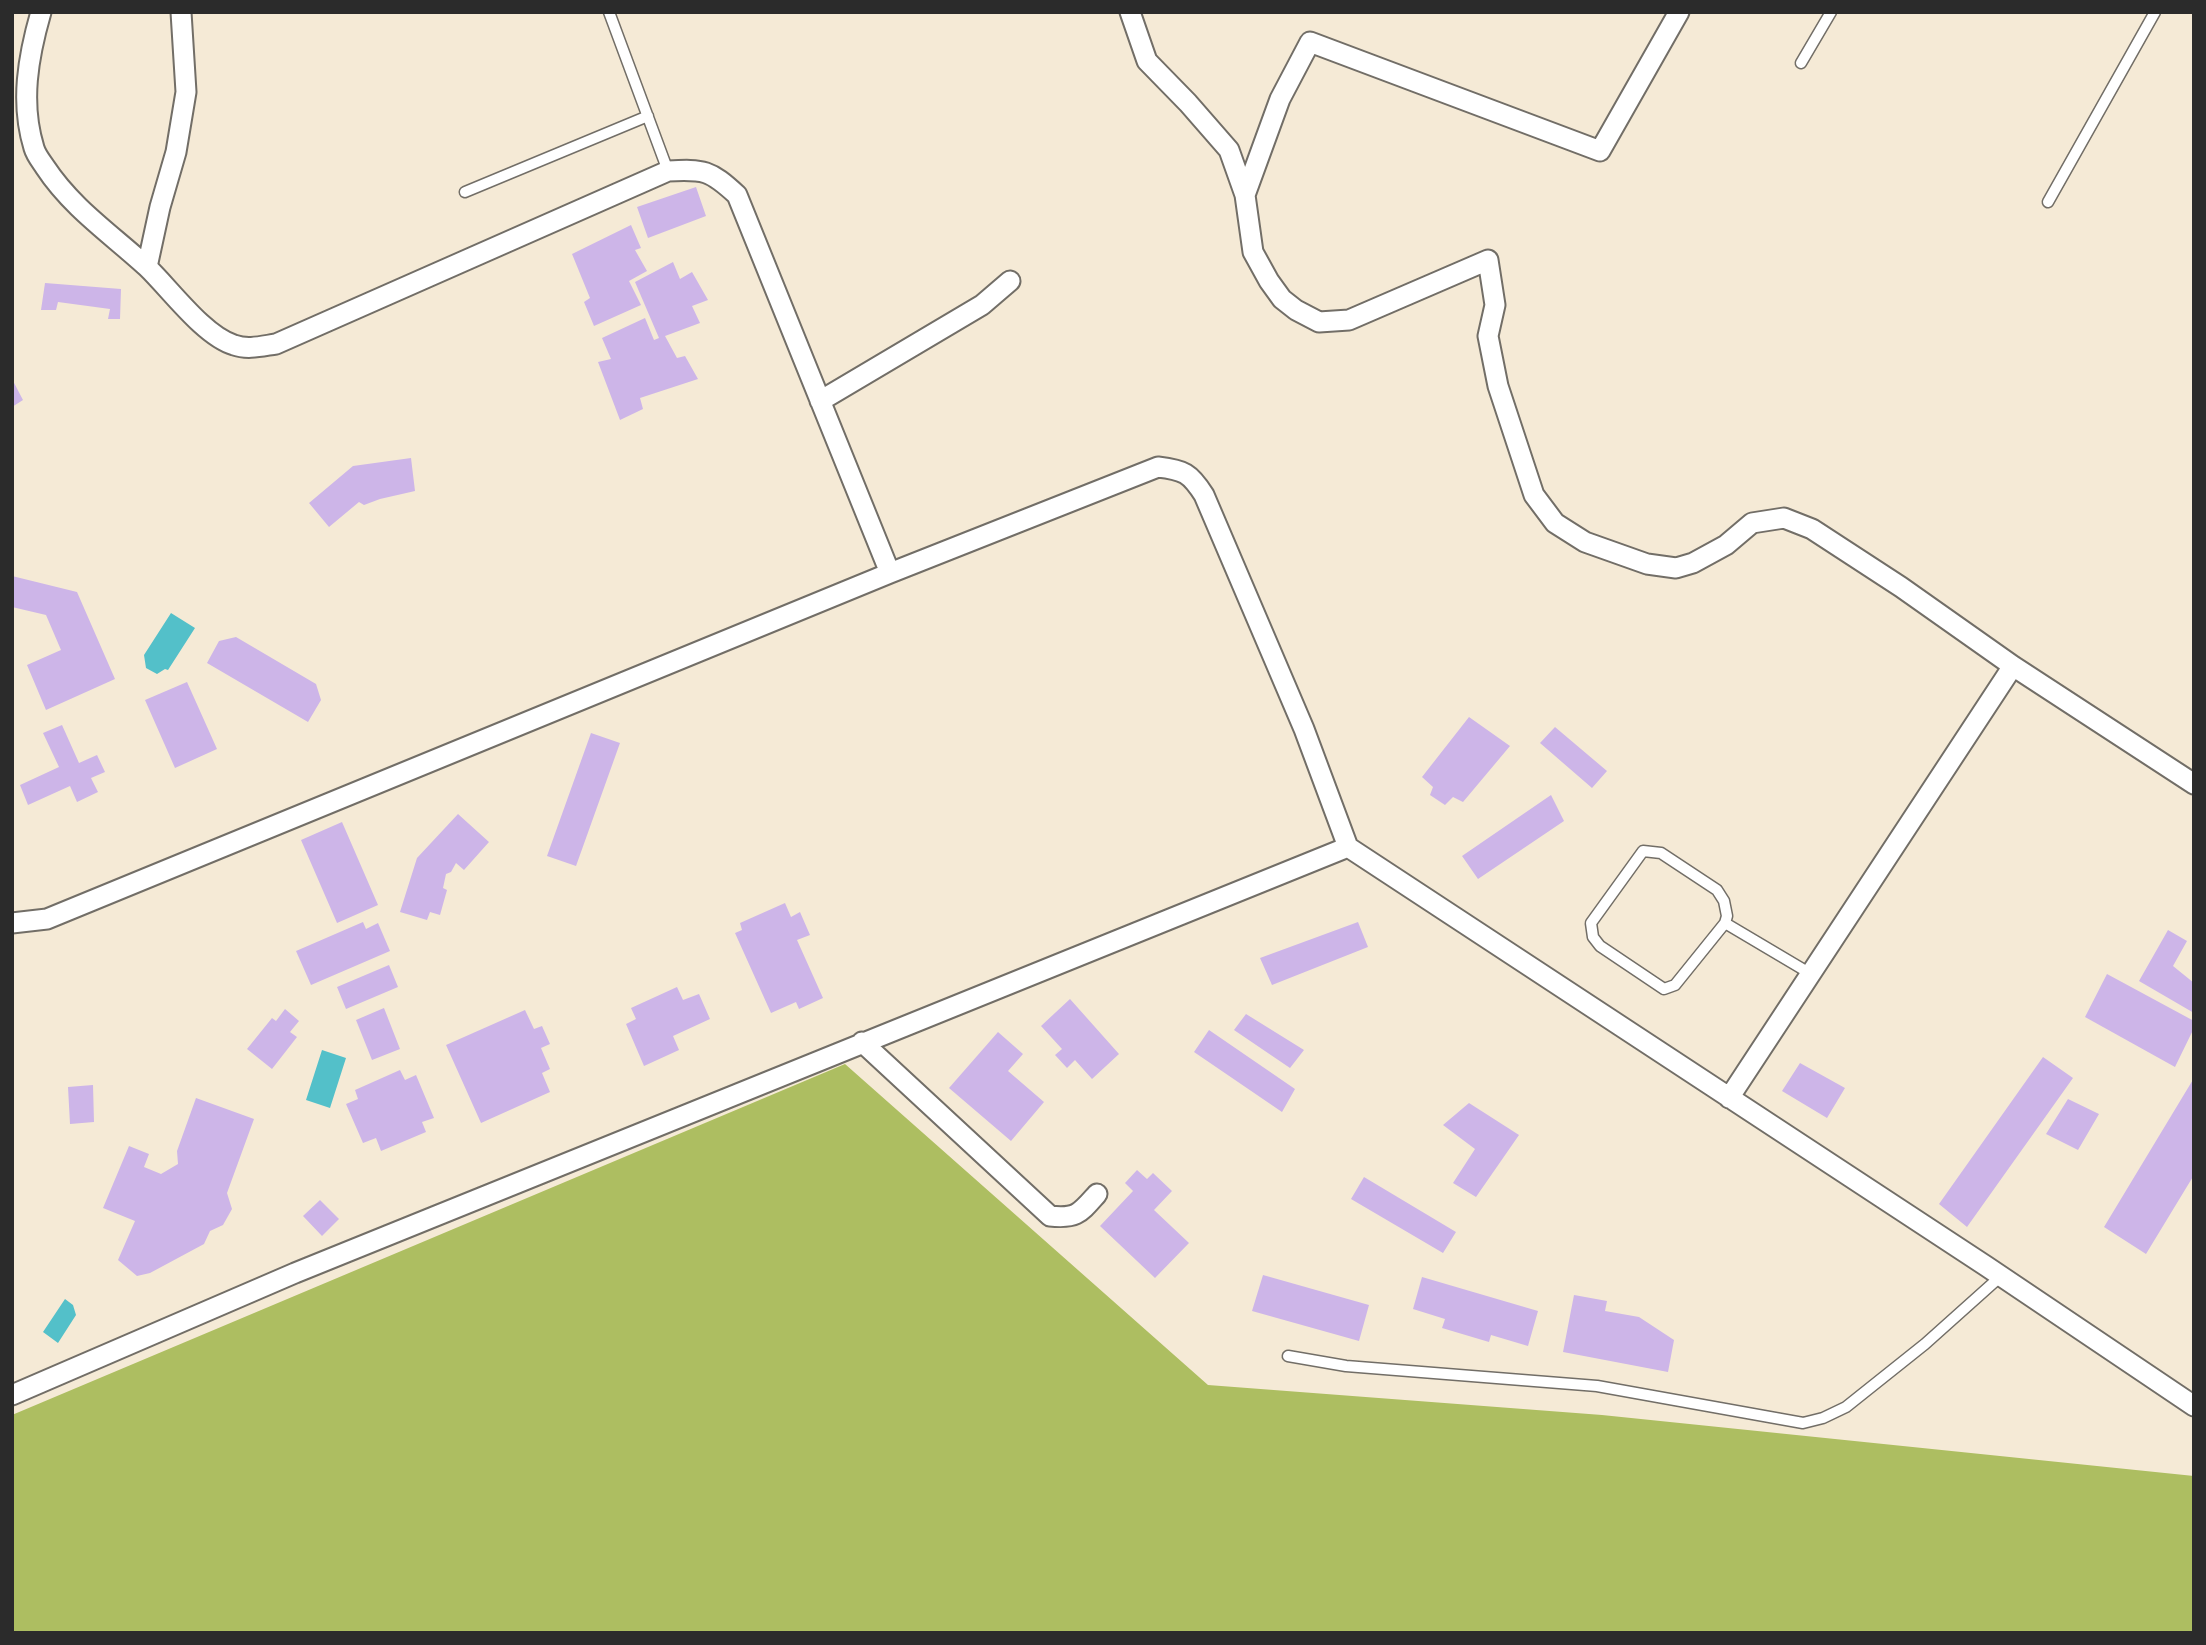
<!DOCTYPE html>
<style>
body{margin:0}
#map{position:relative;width:2206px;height:1645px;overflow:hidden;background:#f5ead6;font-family:"Balsamiq Sans",sans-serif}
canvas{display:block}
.frame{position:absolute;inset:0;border:14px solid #2b2b2b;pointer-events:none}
</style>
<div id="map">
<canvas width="2206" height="1645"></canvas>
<div class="frame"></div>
</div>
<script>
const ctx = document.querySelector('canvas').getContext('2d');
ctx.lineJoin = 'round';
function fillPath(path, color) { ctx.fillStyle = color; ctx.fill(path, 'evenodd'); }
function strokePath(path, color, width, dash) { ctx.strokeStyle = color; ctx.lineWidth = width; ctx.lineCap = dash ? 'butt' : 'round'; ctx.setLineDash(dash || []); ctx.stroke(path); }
fillPath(new Path2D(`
 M845,1064L1208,1385L1602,1415L2194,1476V1633H12V1415Z`), '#adbe61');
fillPath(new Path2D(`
 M171,613L195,628L168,670L165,669L157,674L146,668L144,655Z
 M322,1050L346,1058L330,1108L306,1100Z
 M65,1299L73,1305L76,1315L58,1343L43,1332Z`), '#53c0c9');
fillPath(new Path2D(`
 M696,187L706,216L648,238L637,207Z
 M631,225L641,248L635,250L647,271L629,281L641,305L594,326L584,302L590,298L572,254Z
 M673,262L680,279L692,272L708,300L692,306L700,323L665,336L677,358L685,356L698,379L640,398L643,409L620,420L598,362L611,359L602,338L645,318L654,340L659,338L635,282Z
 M45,283L121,289L120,319H108L110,309L58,302L56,310H41Z
 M12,379L23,400L12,407Z
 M411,458L415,491L380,499L364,505L359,502L329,527L309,503L353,466Z
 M12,576L77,592L115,679L46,710L27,665L61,650L46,615L12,607Z
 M236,637L316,684L321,700L308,722L207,663L219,641Z
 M187,682L217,749L175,768L145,700Z
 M1469,717L1510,746L1463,802L1453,797L1445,805L1430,795L1433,787L1422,777Z
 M62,725L79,763L97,755L105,772L91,778L98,792L77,802L70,786L28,805L20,785L59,767L43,733Z
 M1555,727L1607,771L1592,788L1540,743Z
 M591,733L620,743L576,866L547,856Z
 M1551,795L1564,821L1478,879L1462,856Z
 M458,814L489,842L464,870L456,863L451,872L446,874L443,888L447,890L440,915L430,912L427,920L400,912L417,858Z
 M342,822L378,905L337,923L301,840Z
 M785,903L791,917L800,912L810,935L797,940L823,998L799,1009L796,1002L771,1013L735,933L742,930L740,923Z
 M363,922L366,929L378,923L390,951L311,985L296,951Z
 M1358,922L1368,947L1272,985L1260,958Z
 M2168,930L2187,941L2173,966L2194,983V1013L2139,981Z
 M389,965L398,987L346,1009L337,987Z
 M2107,974L2194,1021V1028L2175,1067L2085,1017Z
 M677,987L683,1000L699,994L710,1019L673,1036L679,1050L644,1066L626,1024L636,1019L631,1008Z
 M1070,999L1119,1054L1092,1079L1075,1060L1067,1068L1055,1055L1062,1049L1041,1026Z
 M384,1008L400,1049L372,1060L356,1020Z
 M285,1009L299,1021L290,1032L297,1037L272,1069L247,1049L272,1018L276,1021Z
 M525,1010L534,1029L542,1026L550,1044L541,1048L550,1069L542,1073L550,1092L481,1123L446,1045Z
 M1246,1014L1304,1050L1290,1068L1234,1030Z
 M1209,1030L1295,1089L1282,1112L1194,1052Z
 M998,1032L1023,1054L1008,1071L1044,1102L1011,1141L949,1088Z
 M2043,1057L2073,1078L1967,1227L1939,1204Z
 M1800,1063L1845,1088L1827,1118L1782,1091Z
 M400,1070L405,1080L416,1075L434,1118L422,1122L426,1132L381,1151L376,1138L363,1143L346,1104L358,1099L355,1090Z
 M2194,1078V1175L2146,1254L2104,1227Z
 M93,1085L94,1122L70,1124L68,1087Z
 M196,1098L254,1119L227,1193L232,1209L223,1225L210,1231L204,1244L150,1273L137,1276L118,1260L135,1221L103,1208L129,1146L149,1154L144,1167L161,1174L178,1164L177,1151Z
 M2068,1099L2099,1114L2078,1150L2046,1134Z
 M1469,1103L1519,1135L1476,1197L1453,1183L1475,1149L1443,1125Z
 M1137,1170L1147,1179L1153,1173L1172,1191L1154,1210L1189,1243L1155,1278L1100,1226L1133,1191L1125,1183Z
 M1364,1177L1456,1232L1443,1253L1351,1199Z
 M320,1200L339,1219L322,1236L303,1216Z
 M1263,1275L1369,1305L1359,1341L1252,1311Z
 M1422,1277L1538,1311L1528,1346L1491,1335L1489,1342L1442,1328L1445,1319L1413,1309Z
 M1574,1295L1607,1301L1605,1311L1639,1317L1674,1340L1668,1372L1563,1352Z`), '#cdb5e8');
const service = new Path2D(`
 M609,12L668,171
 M1801,63L1831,12
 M465,192L648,116
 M2048,202L2155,12
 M1725,923L1675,985L1664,989L1600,946L1593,937L1591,923L1643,851L1661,853L1717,890L1724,901L1727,916L1725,923L1811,974
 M1288,1356L1346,1366L1597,1386L1803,1423L1823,1418L1846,1407L1925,1344L2001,1276`);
const minor = new Path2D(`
 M41,12C28,57 20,103 34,148C36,155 41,161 45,167C72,208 111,234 147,267C170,289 204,336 234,345C248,350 262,346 276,344L668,171C704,169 710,170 737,195L890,573
 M1130,12L1147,61L1188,103L1229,150L1245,195L1253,252L1269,281L1282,299L1296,310L1319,322L1349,320L1488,260L1495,305L1488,336L1498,386L1534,495L1555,523L1585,542L1647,564L1676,568L1693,563L1726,545L1752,523L1784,518L1812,529L1901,587L2013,666L2194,784
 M1245,195L1280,99L1310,42L1600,151L1679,12
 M147,267L160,207L176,152L186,92L181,12
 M820,401L982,305L1010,281
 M1348,847L1986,1266L2194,1406
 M12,923L47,919L890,573L1158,467C1184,470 1190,473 1204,495L1304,729L1348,847L295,1273L12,1395
 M862,1042L1050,1216C1077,1219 1080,1213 1097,1194
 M1729,1098L2013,666`);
strokePath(service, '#726e67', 13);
strokePath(minor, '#726e67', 23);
strokePath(service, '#fff', 10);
strokePath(minor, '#fff', 19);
</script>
